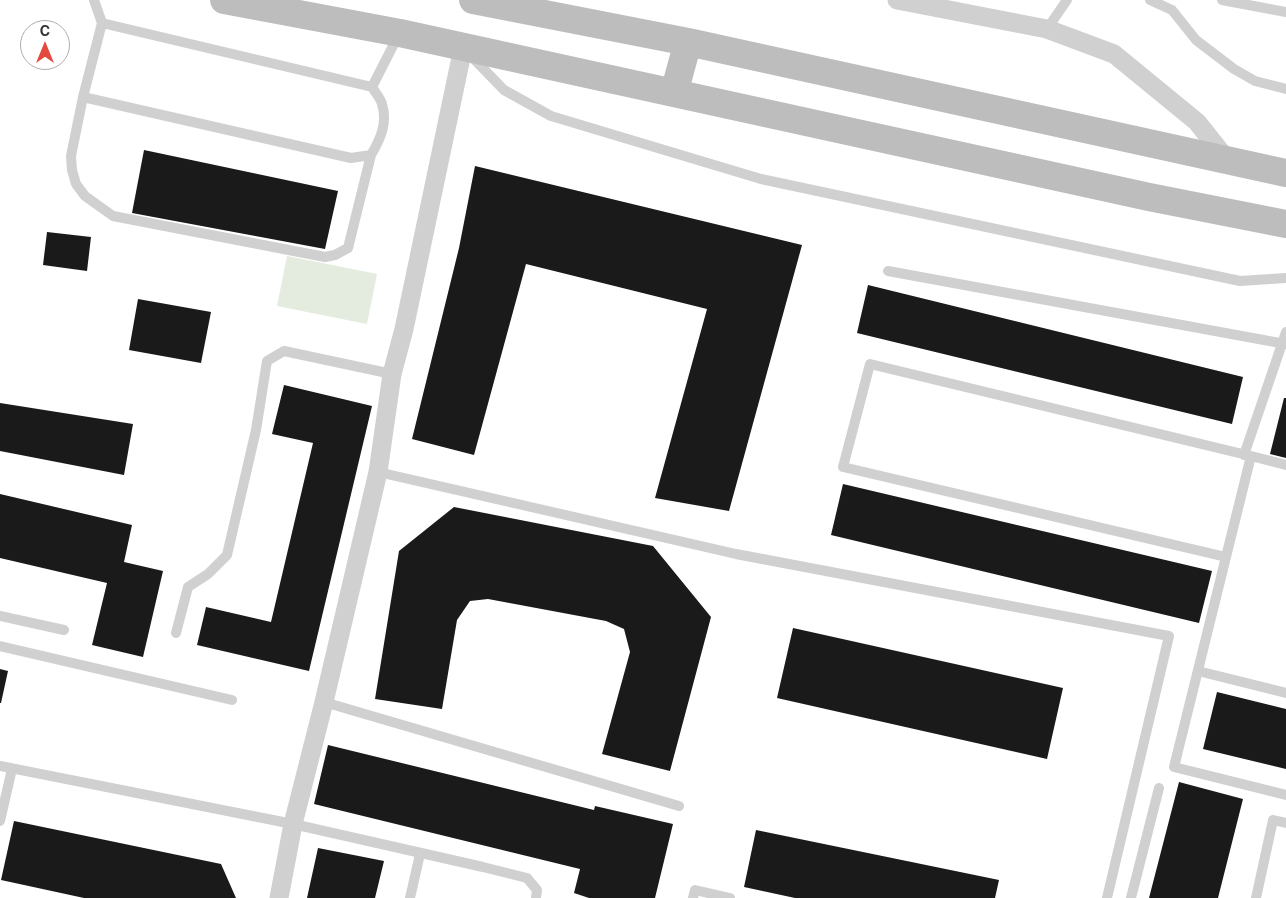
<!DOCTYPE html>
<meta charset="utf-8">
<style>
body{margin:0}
#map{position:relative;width:1286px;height:898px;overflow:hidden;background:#fff;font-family:Inter,sans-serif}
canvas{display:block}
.north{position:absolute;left:20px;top:20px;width:50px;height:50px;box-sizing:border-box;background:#fff;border:1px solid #adadad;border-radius:50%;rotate:0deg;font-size:14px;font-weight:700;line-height:20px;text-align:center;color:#333}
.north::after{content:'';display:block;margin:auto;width:18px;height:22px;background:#e3493c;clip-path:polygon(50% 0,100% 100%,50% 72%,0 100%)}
</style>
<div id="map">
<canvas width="1286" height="898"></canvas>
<div class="north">С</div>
</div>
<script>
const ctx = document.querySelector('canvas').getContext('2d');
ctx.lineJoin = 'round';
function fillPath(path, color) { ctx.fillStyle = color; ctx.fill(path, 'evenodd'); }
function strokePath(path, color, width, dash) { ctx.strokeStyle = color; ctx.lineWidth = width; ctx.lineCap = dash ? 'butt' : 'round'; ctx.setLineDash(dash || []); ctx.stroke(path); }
fillPath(new Path2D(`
 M287,256L377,274L367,324L277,306Z`), '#e4ecdf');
fillPath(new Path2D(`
 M144,150L338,191L325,249L132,213Z
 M475,166L802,245L729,511L655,498L707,309L526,264L474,455L412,439L459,248Z
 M47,232L91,237L87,271L43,265Z
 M868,285L1243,377L1232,424L857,333Z
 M138,299L211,312L201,363L129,350Z
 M284,385L372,406L309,671L197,645L206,607L271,622L313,443L272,434Z
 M1284,398H1286V458L1270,454Z
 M0,403L133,424L124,475L0,451Z
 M843,484L1212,571L1199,623L831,535Z
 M0,494L132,525L124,562L163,571L143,657L92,645L107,583L0,558Z
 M454,507L653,546L711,617L670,771L602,754L630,652L624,629L606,621L488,599L470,601L457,620L442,709L375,699L399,551Z
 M793,628L1063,688L1047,759L777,698Z
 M0,669L8,671L1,703H0Z
 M1217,692L1286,709V769L1203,749Z
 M328,745L594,810L595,806L673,824L655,898H589L574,893L580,869L314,804Z
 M1179,782L1243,799L1218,898H1149Z
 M14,821L221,864L236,898H84L1,880Z
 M756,830L999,880L995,898H795L744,887Z
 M318,848L384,861L375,898H307Z`), '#1a1a1a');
strokePath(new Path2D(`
 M94,0L102,23L83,97L71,156L72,170L76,184L85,196L113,216L325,257L335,255L348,248L371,155
 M1150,0L1172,10L1196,40L1234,69L1255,81L1286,89
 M1222,0L1286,12
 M1047,29L1067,0
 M471,56L504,90L551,116L761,179L1240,281L1286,278
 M372,87L399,34
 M83,97L351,158L371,155C380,140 388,123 382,104C381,99 375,92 372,87L102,23
 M888,271L1286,344
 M1244,455L1286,332
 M1251,456L1286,465
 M378,472L736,554L1169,636L1107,898
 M1226,557L843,467L870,364L1251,456L1174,767L1286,795
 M0,616L64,630
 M176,633L188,587L208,574L227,555L256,430L267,361L284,351L392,374
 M0,646L232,700
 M1198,671L1286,693
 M324,702L679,806
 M0,766L293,824L483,867L527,878L537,890L536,898
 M0,821L12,769
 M410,898L420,854
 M693,898L695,890L730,898
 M1131,898L1159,788
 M1256,898L1273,820L1286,823`), '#d0d0d0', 10);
strokePath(new Path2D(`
 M897,0L1047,29L1114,54L1197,122L1228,161
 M279,898L293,824L324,702L378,472L392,374L404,329L463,48`), '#d0d0d0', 19);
strokePath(new Path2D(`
 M224,0L400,33L1149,197L1286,224
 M473,0L688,42L1286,173
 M674,93L688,42`), '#bdbdbd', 28);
</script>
